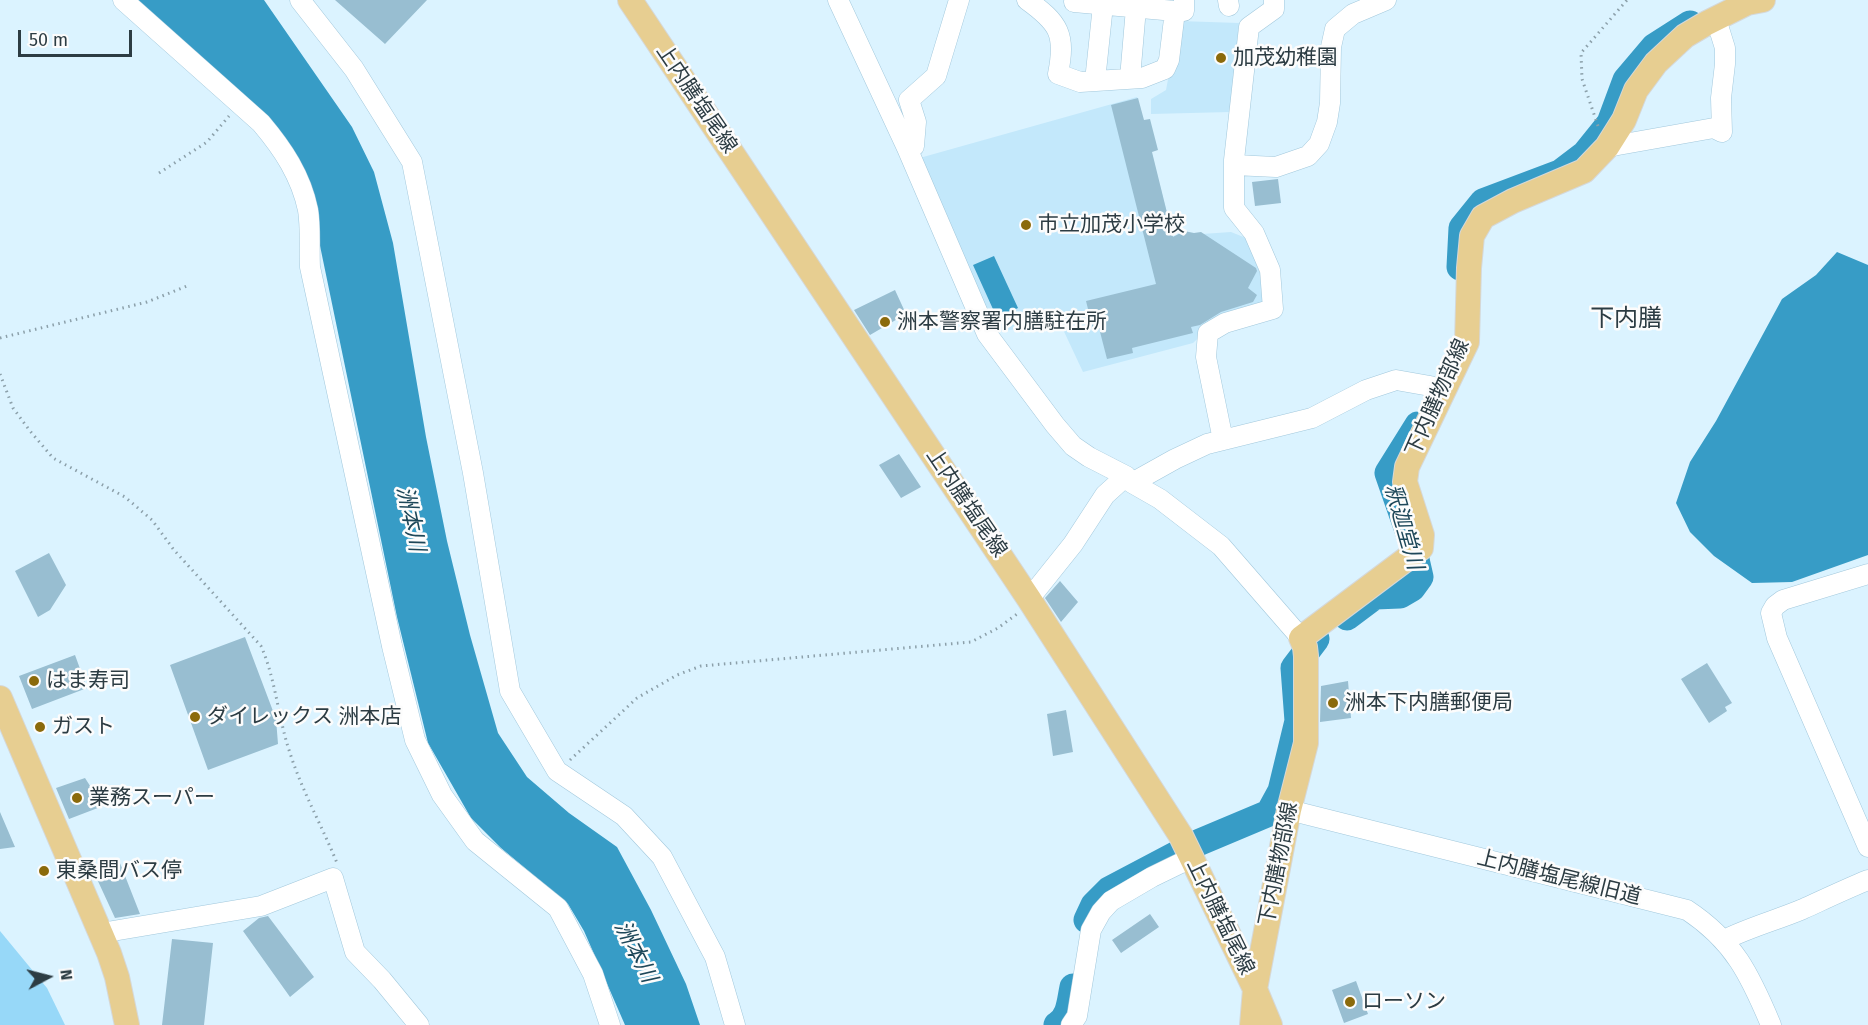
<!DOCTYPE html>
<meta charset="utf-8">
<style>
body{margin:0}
#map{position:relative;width:1868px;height:1025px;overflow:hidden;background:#dbf3ff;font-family:"Fira Sans",sans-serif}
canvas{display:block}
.north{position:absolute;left:18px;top:947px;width:60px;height:60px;-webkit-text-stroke:4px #fcfcfc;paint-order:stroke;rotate:83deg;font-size:16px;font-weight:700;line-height:24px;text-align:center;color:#2c3c43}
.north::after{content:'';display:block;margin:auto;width:21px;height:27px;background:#2c3c43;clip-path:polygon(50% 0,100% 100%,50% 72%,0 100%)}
.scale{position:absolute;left:18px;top:30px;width:114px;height:27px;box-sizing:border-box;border:3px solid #2c3c43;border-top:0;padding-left:8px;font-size:18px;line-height:21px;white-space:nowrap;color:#2c3c43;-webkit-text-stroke:4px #fcfcfc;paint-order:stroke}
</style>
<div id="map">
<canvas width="1868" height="1025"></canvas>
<div class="north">N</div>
<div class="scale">50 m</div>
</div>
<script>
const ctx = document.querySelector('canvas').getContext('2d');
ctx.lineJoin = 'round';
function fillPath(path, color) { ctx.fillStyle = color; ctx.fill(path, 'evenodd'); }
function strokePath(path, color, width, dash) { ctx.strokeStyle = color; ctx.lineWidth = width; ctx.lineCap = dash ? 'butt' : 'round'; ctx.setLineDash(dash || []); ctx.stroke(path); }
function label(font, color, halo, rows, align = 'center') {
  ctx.font = font + ' "Fira Sans","Noto Sans JP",sans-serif'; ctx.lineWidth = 5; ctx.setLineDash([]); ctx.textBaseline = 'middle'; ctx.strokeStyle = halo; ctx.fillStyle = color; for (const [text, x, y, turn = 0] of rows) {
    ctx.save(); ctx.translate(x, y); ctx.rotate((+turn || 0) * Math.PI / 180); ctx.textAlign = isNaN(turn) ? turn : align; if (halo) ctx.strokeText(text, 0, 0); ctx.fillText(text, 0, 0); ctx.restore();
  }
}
fillPath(new Path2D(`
 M1179,21L1239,23L1230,112L1151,114V99L1166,90Z
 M1137,97L1173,236L1231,232L1246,238L1266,288L1265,301L1209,328L1193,343L1083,372L1060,323L996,332L916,159Z`), '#c3e8fb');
fillPath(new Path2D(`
 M0,931L47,988L65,1025H0Z`), '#97d8f8');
fillPath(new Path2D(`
 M132,0H264L352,127L374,172L393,243L426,437L447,541L470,635L498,733L527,777L569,813L617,847L651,910L686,984L700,1025H625L584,931L568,904L501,848L471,818L428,743L397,617L313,212L299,170Z
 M1837,252L1868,265V555L1792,582L1752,583L1714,556L1690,532L1676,503L1690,462L1716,421L1782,299L1816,275Z
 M994,256L1018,308L997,318L973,265Z`), '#379cc6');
strokePath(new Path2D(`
 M1460,267L1462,228L1483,202L1560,173L1585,154L1610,123L1626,80L1654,47L1690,24
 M1347,617L1375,596L1400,595L1412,588L1420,577L1412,542L1388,473L1418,425
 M1087,920L1094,905L1109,890L1200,842L1269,813L1281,791L1298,721L1294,668L1316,639
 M1057,1025C1070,1017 1070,1001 1073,987`), '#379cc6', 27);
fillPath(new Path2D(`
 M335,0H427L385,44Z
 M1138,98L1144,120L1150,119L1158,150L1152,152L1173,237L1184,231L1194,233L1201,232L1256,268L1257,271L1248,288L1257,295L1253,302L1221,312L1200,325L1191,327L1193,333L1132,348L1133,353L1107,359L1099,328L1093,329L1086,301L1156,284L1111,105Z
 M1278,179L1281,203L1255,206L1252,182Z
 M895,290L906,314L870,335L854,310Z
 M899,454L921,487L901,498L879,465Z
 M49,553L66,585L50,610L38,617L15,571Z
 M1060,581L1078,602L1061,622L1045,598Z
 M245,637L276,719L278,744L208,770L170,665Z
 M75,655L87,688L32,709L19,676Z
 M1707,663L1732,703L1725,707L1727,711L1709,723L1681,679Z
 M1348,681L1351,718L1320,722L1321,686Z
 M1066,710L1073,752L1053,756L1047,714Z
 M85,778L103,806L69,819L56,788Z
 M0,812L15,847L0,849Z
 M118,858L140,914L115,918L91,866Z
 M1150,914L1159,927L1121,953L1112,940Z
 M268,916L314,977L290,997L243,931L259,918Z
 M172,939L213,943L204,1025H162Z
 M1356,981L1368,1014L1344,1023L1332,990Z`), '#98bed1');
const minor = new Path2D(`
 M123,0L261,123C283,149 301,176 308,210C311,228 309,249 310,267L392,646L415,740L442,795L475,841L558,908L593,974L610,1025
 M300,0L354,69L412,162L473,473L510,691L557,771L624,816L662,857L715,957L735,1025
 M838,0L907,148L987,334L1055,425L1073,446L1089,457L1126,476L1132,483L1160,499L1221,546L1301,638
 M1027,0C1059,23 1066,34 1058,74L1080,82L1142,78L1165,69L1169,60L1175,11
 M1228,0L1229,6
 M1074,2L1175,11H1184V0
 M1130,78L1136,8
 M1095,81L1103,5
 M1607,147L1714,128L1722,132L1721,98L1725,64V48L1716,19
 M907,148L914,146L916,122L909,100L936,76L959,0
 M1234,165L1276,167L1308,156L1319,144L1327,122L1330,103L1331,47L1335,29L1353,14L1386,0
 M1223,440L1206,357L1208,333L1225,323L1273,309L1270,270L1254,233L1234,208V160L1249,27L1274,9V0
 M1132,483L1175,459L1207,444L1312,418L1366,390L1396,380L1430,386L1444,392
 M1868,574L1783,600L1775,606L1771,613L1777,638L1868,847
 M1029,599L1073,544L1105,495L1126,476
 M1289,810L1687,910C1734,941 1750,975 1771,1025
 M101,933L261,906L333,878L355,952L382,980L419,1025
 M1724,940C1750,927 1777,920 1803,909C1825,899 1846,889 1868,880
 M1071,1025L1077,1016L1091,930L1101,912L1111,901L1152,877L1191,858`);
const major = new Path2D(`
 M630,0L1029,599L1181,836L1255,989L1270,1025
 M0,698L109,953L117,977L127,1025
 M1252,1025L1255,989L1289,810L1306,743V656L1305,647L1301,638L1421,548L1422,535L1405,482L1407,467L1467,342L1469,268L1472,236L1483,217L1513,201L1584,171L1607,147L1624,120L1636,90L1656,63L1685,36L1707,23L1747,3L1763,0`);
strokePath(minor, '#a2c8dc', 21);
strokePath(major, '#d5d8d9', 26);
strokePath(new Path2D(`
 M1598,126L1582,79L1581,53L1627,0
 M159,173L207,142L229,116
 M0,338L147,302L187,286
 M0,374L13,408L30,431L53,458L125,497L152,520L174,550L261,646C276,680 278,718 290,753C302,791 322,826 337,863
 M570,760L637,698L677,675L701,666L971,642L998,628L1017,614`), '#8ca0aa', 3, [1.5, 4.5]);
strokePath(minor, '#fff', 20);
strokePath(major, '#e7ce91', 24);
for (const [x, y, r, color] of [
 [1221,58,6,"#8b6a0b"],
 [1026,225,6,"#8b6a0b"],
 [885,322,6,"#8b6a0b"],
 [34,681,6,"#8b6a0b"],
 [1333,703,6,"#8b6a0b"],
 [195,717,6,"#8b6a0b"],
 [40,727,6,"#8b6a0b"],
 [77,798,6,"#8b6a0b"],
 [44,871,6,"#8b6a0b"],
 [1350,1002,6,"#8b6a0b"]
]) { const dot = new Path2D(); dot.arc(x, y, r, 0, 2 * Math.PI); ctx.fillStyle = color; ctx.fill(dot); strokePath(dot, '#fcfcfc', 2); }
label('21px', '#2c3c43', '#fcfcfc', [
 ["加茂幼稚園",1233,58],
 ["市立加茂小学校",1038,225],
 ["洲本警察署内膳駐在所",897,322],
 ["はま寿司",46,681],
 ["洲本下内膳郵便局",1345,703],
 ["ダイレックス 洲本店",207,717],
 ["ガスト",52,727],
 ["業務スーパー",89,798],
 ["東桑間バス停",56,871],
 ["ローソン",1362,1002]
], 'left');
label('21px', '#2c3c43', '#fcfcfc', [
 ["上内膳塩尾線",696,99,56],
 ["下内膳物部線",1438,398,-66],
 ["上内膳塩尾線",966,503,56],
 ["下内膳物部線",1279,864,-79],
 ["上内膳塩尾線旧道",1559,878,14],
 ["上内膳塩尾線",1220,917,64]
]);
label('italic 22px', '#1d4759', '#fcfcfc', [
 ["洲本川",410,519,78],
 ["釈迦堂川",1403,527,74],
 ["洲本川",635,952,63]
]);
label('24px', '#2c3c43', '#fcfcfc', [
 ["下内膳",1626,319]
]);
</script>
